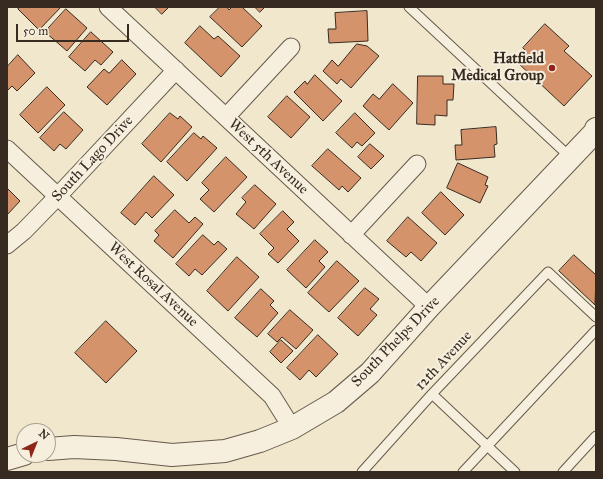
<!DOCTYPE html>
<style>
body{margin:0}
#map{position:relative;width:603px;height:479px;overflow:hidden;background:#f1e7cc;font-family:"IM FELL Great Primer",serif}
canvas{display:block}
.frame{position:absolute;inset:0;border:8px solid #372b21;pointer-events:none}
.north{position:absolute;left:16px;top:423px;width:40px;height:40px;box-sizing:border-box;background:#f6efde;border:1px solid #aaa192;border-radius:50%;rotate:43deg;font-size:11px;font-weight:700;line-height:16px;text-align:center;color:#372b21}
.north::after{content:'';display:block;margin:auto;width:14px;height:18px;background:#8f2418;clip-path:polygon(50% 0,100% 100%,50% 72%,0 100%)}
.scale{position:absolute;left:16px;top:24px;width:113px;height:18px;box-sizing:border-box;border:2px solid #372b21;border-top:0;padding-left:5px;font-size:12px;line-height:14px;white-space:nowrap;color:#372b21;-webkit-text-stroke:3px #f6efde;paint-order:stroke}
</style>
<div id="map">
<canvas width="603" height="479"></canvas>
<div class="frame"></div>
<div class="north">N</div>
<div class="scale">50 m</div>
</div>
<script>
const ctx = document.querySelector('canvas').getContext('2d');
ctx.lineJoin = 'round';
function fillPath(path, color) { ctx.fillStyle = color; ctx.fill(path, 'evenodd'); }
function strokePath(path, color, width, dash) { ctx.strokeStyle = color; ctx.lineWidth = width; ctx.lineCap = dash ? 'butt' : 'round'; ctx.setLineDash(dash || []); ctx.stroke(path); }
function label(font, color, halo, rows, align = 'center') {
  ctx.font = font + ' "IM FELL Great Primer",serif'; ctx.lineWidth = 4; ctx.setLineDash([]); ctx.textBaseline = 'middle'; ctx.strokeStyle = halo; ctx.fillStyle = color; for (const [text, x, y, turn = 0] of rows) {
    ctx.save(); ctx.translate(x, y); ctx.rotate((+turn || 0) * Math.PI / 180); ctx.textAlign = isNaN(turn) ? turn : align; if (halo) ctx.strokeText(text, 0, 0); ctx.fillText(text, 0, 0); ctx.restore();
  }
}
const building = new Path2D(`
 M21,7H61L39,30L18,9Z
 M155,7H169L162,14Z
 M220,7H227L229,10L232,7H242L262,26L242,47L210,17Z
 M255,7H265L260,12Z
 M66,9L87,28L67,51L45,32Z
 M367,11L368,41L329,43L328,29H336L335,13Z
 M545,24L569,46L564,51L592,76L564,106L518,63L527,52L523,48Z
 M200,26L214,39L218,36L240,56L221,77L185,43Z
 M91,32L113,52L101,65L95,60L85,71L69,57Z
 M357,44L367,46L379,56L351,88L341,79L337,84L323,71L332,60L338,66Z
 M18,55L35,73L17,91L12,86L7,91V67Z
 M122,60L136,74L107,105L87,87L104,69L109,73Z
 M315,75L342,101L323,121L294,92L305,81L307,84Z
 M418,76H443V84H454L453,100H447V116L435,115V125L417,124Z
 M393,84L413,103L389,130L363,106L373,94L379,99Z
 M47,87L65,105L38,133L20,115Z
 M287,96L310,117L291,138L268,117Z
 M64,112L83,130L66,149L60,144L54,151L40,138Z
 M170,113L178,119L180,116L192,127L161,162L142,144Z
 M355,113L375,133L362,146L357,142L352,148L336,133Z
 M496,127L497,144L494,145L495,157L456,160L455,145H462L461,130Z
 M194,133L201,139L203,136L217,148L187,181L167,162Z
 M370,144L384,156L371,169L358,157Z
 M328,149L361,178L348,192L342,186L339,190L312,166Z
 M226,157L247,177L214,212L200,199L209,190L202,183Z
 M458,163L488,177L485,185L488,186L480,203L447,188Z
 M154,176L174,195L152,218L146,212L135,225L121,213Z
 M255,185L276,204L254,229L236,214L246,202L242,198Z
 M7,188L20,201L7,215Z
 M441,192L464,215L445,235L422,213Z
 M175,210L189,223L195,217L203,224L173,258L154,241L159,235L155,231Z
 M283,211L294,222L287,229L299,241L278,263L268,254L274,248L260,234Z
 M408,217L437,243L421,261L411,252L406,257L387,241Z
 M203,235L214,245L218,241L227,249L202,275L195,269L189,276L176,264Z
 M315,240L328,252L319,261L325,267L306,288L287,270Z
 M574,255L596,275L595,305L559,271Z
 M237,257L259,277L228,311L207,291Z
 M337,261L359,281L329,312L308,293Z
 M365,288L379,299L370,309L377,315L358,336L338,318Z
 M261,289L274,301L270,305L278,313L257,337L235,318Z
 M290,310L313,330L296,349L282,337L277,342L268,334Z
 M106,321L137,351L106,383L75,353Z
 M318,335L338,354L316,377L309,370L300,380L287,368Z
 M281,340L293,351L281,363L270,352Z`);
fillPath(building, '#d5936c');
strokePath(building, '#372b21', 1);
const service = new Path2D(`
 M409,7L570,157
 M432,394L515,472
 M362,472L432,394L548,272L596,317
 M463,472L596,330
 M563,472L596,436`);
const minor = new Path2D(`
 M108,7L429,307
 M226,117L291,47
 M7,149L272,396L292,428
 M351,235L417,164
 M7,245L24,231L58,196L176,70`);
const tertiary = new Path2D(`
 M48,449L74,447L116,449L172,455L225,451L260,441L292,428L336,402L370,373L429,307L595,132L596,129
 M7,459L24,454`);
strokePath(service, '#665a4c', 11);
strokePath(minor, '#665a4c', 19);
strokePath(tertiary, '#665a4c', 24);
strokePath(service, '#f6efde', 9);
strokePath(minor, '#f6efde', 17);
strokePath(tertiary, '#f6efde', 22);
for (const [x, y, r, color] of [
 [552,68,4,"#8f2418"]
]) { const dot = new Path2D(); dot.arc(x, y, r, 0, 2 * Math.PI); ctx.fillStyle = color; ctx.fill(dot); strokePath(dot, '#f6efde', 1.5); }
label('bold 15px', '#372b21', '#f6efde', [
 ["Hatfield",544,59],
 ["Medical Group",544,76]
], 'right');
label('15px', '#372b21', '#f6efde', [
 ["West 5th Avenue",268,157,43],
 ["South Lago Drive",93,159,-47],
 ["West Rosal Avenue",153,285,43],
 ["South Phelps Drive",396,342,-46],
 ["12th Avenue",444,361,-47]
]);
</script>
